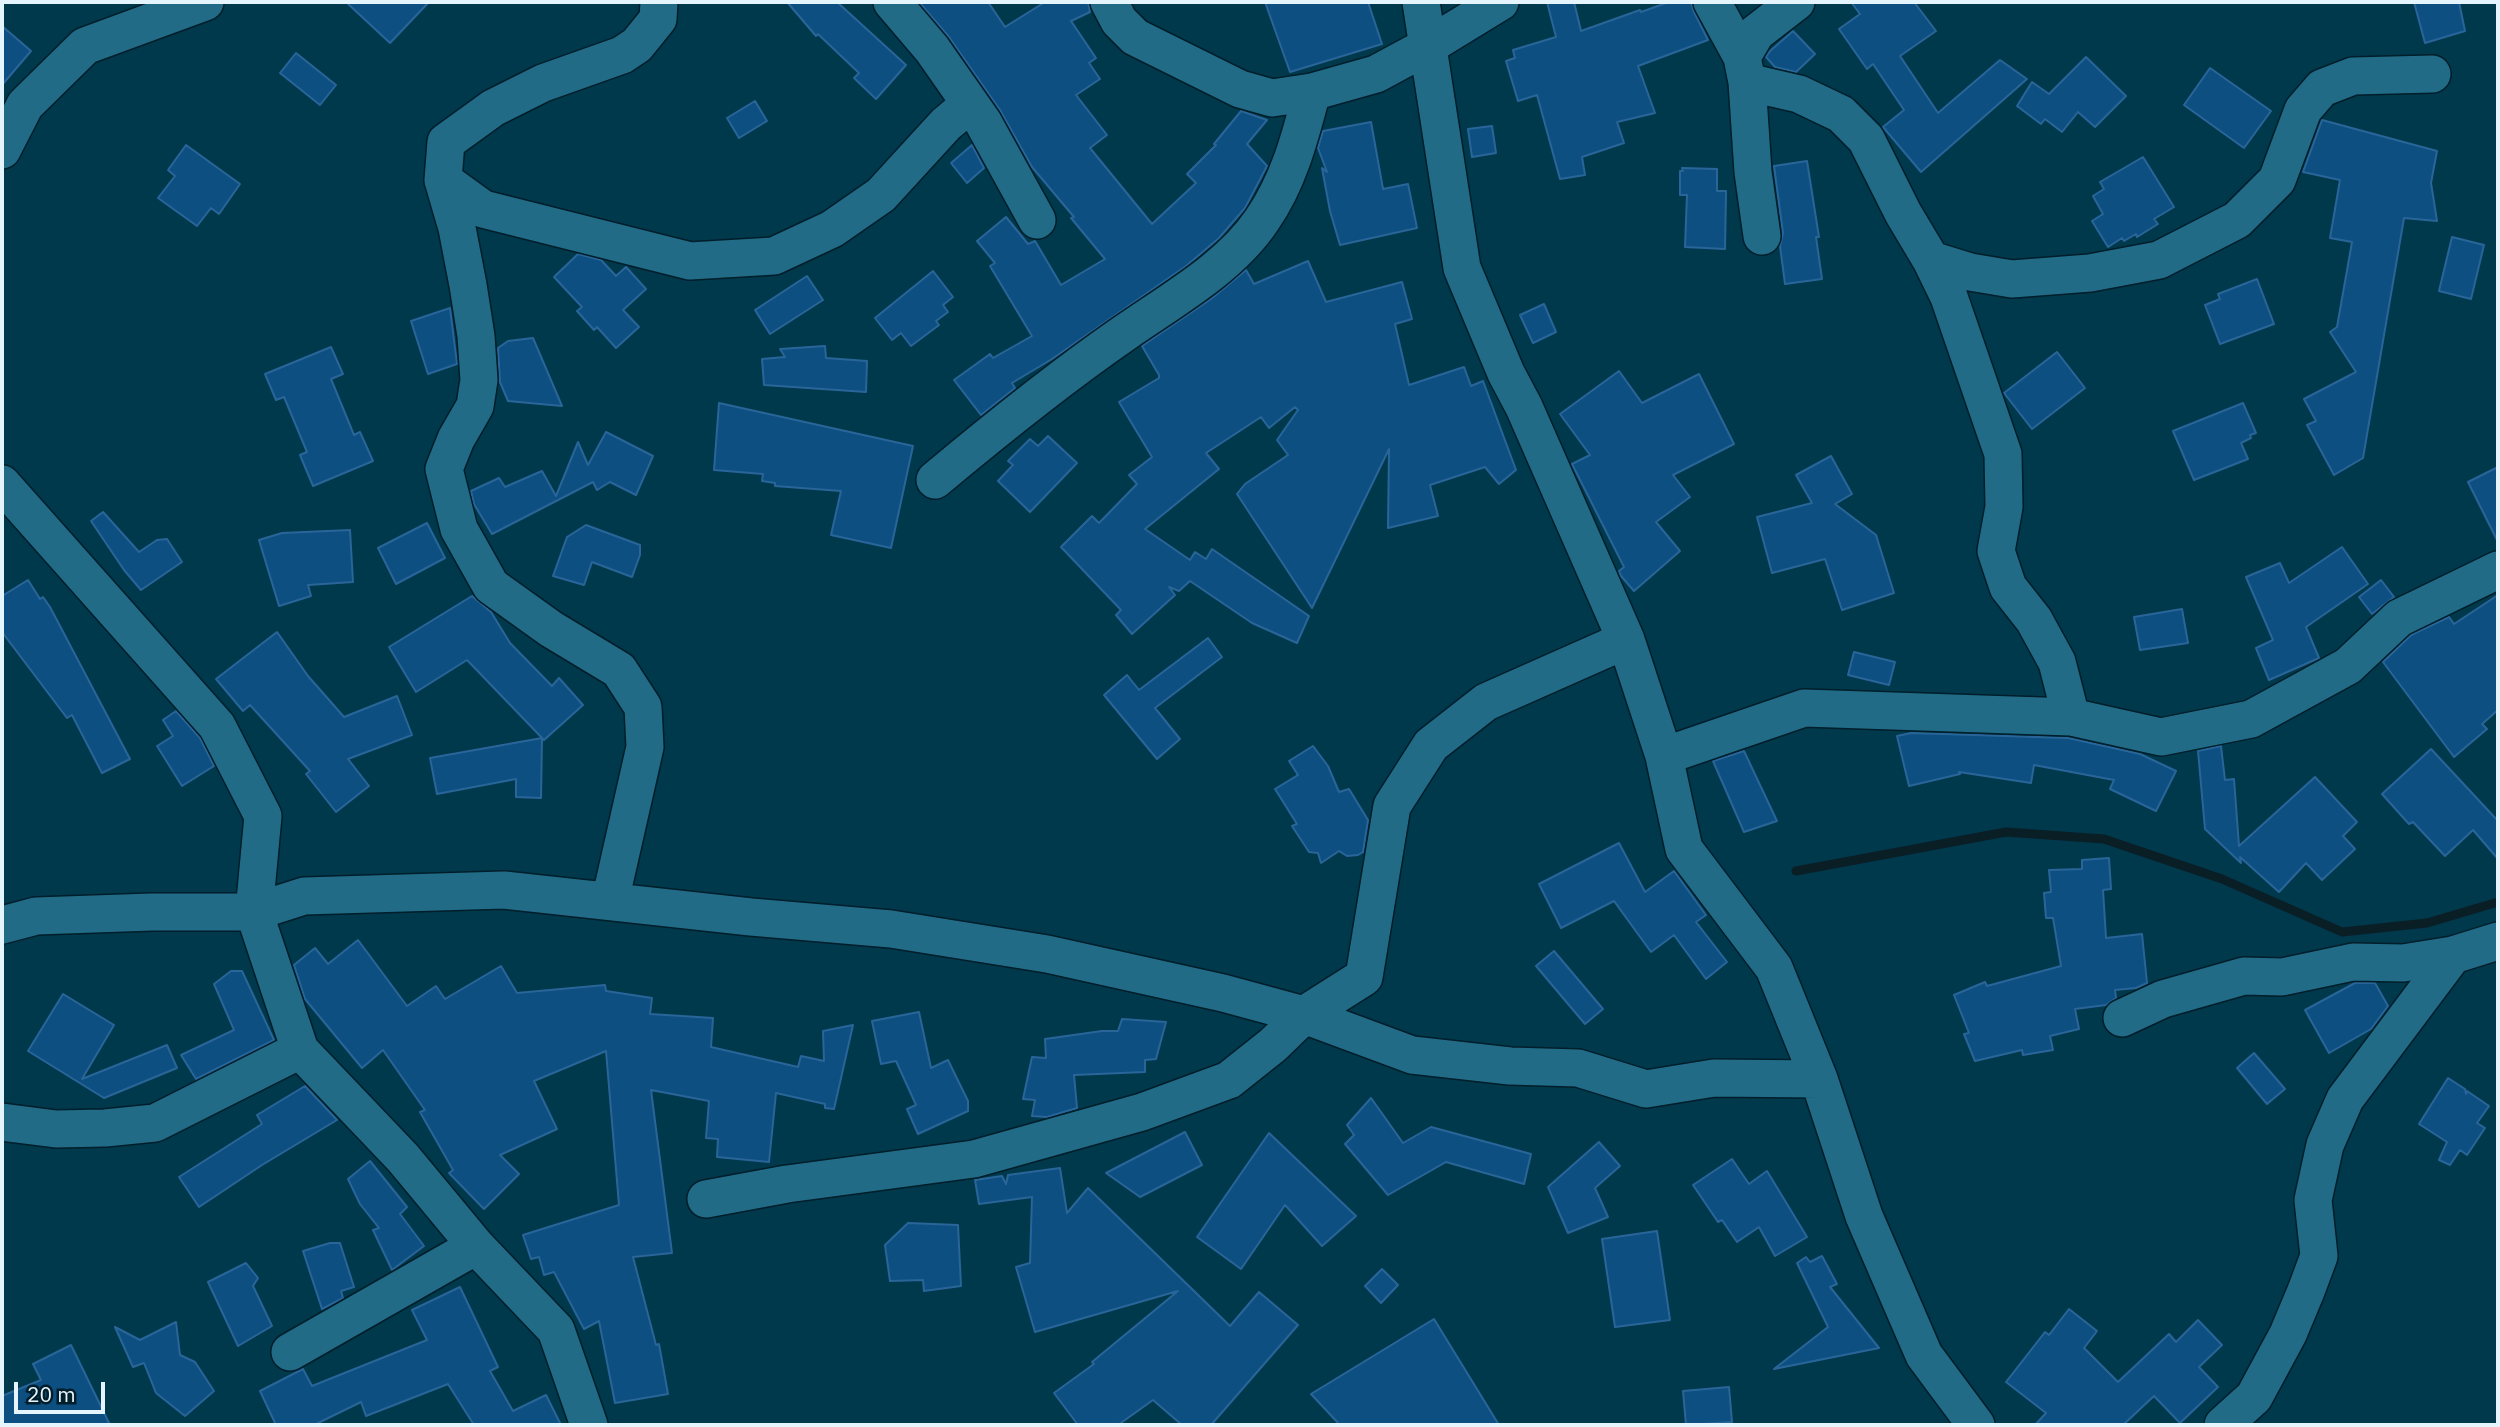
<!DOCTYPE html>
<style>
body{margin:0}
#map{position:relative;width:2500px;height:1427px;overflow:hidden;background:#00394c;font-family:"IBM Plex Sans",sans-serif}
canvas{display:block}
.frame{position:absolute;inset:0;border:4px solid #e5f5fd;pointer-events:none}
.scale{position:absolute;left:14px;top:1382px;width:91px;height:32px;box-sizing:border-box;border:4px solid #e5f5fd;border-top:0;padding-left:9px;font-size:21px;line-height:24px;white-space:nowrap;color:#e5f5fd;-webkit-text-stroke:5px #011e2a;paint-order:stroke}
</style>
<div id="map">
<canvas width="2500" height="1427"></canvas>
<div class="frame"></div>
<div class="scale">20 m</div>
</div>
<script>
const ctx = document.querySelector('canvas').getContext('2d');
ctx.lineJoin = 'round';
function strokePath(path, color, width, dash) { ctx.strokeStyle = color; ctx.lineWidth = width; ctx.lineCap = dash ? 'butt' : 'round'; ctx.setLineDash(dash || []); ctx.stroke(path); }
function fillPath(path, color) { ctx.fillStyle = color; ctx.fill(path, 'evenodd'); }
strokePath(new Path2D(`
 M1796,871L2006,832L2104,839L2222,879L2342,932L2427,923L2498,902`), '#0a1e26', 9);
const building = new Path2D(`
 M346,2H429L390,43Z
 M787,2H837L906,65L876,99L854,78L859,73L818,34L816,36Z
 M919,2H988L1005,27L1045,2H1088L1090,12L1071,21L1096,58L1089,63L1100,79L1076,95L1107,135L1090,148L1152,224L1196,183L1187,174L1216,145L1214,144L1241,111L1267,120L1247,144L1267,166L1245,208L1219,238L1186,266L1052,359L1012,383L1015,388L981,415L954,380L990,354L993,358L1032,336L990,266L995,263L977,241L1006,217L1028,244L1035,241L1061,285L1105,259L1071,218L1074,217L1032,167L1000,110L949,37Z
 M1265,2H1368L1382,44L1290,72Z
 M1547,2H1574L1581,31L1640,10L1641,12L1669,2H1691L1694,12L1708,40L1638,66L1655,113L1617,122L1624,143L1582,157L1585,175L1560,179L1537,95L1518,101L1506,61L1515,58L1513,50L1556,37Z
 M1851,2H1914L1936,31L1900,56L1938,113L2000,60L2027,79L1921,172L1883,127L1904,110L1873,64L1867,69L1839,29L1860,14Z
 M2414,2H2459L2465,31L2425,43Z
 M2,26L31,51L2,85Z
 M1793,31L1815,54L1796,72L1775,67L1766,57L1770,51Z
 M296,53L336,85L320,105L280,73Z
 M2086,57L2126,96L2095,127L2078,112L2062,132L2045,119L2041,124L2017,106L2032,82L2049,94Z
 M2210,68L2271,111L2244,148L2184,105Z
 M755,101L767,121L739,138L727,118Z
 M2322,120L2437,151L2431,183L2437,221L2404,218L2363,458L2334,475L2307,425L2316,421L2304,399L2356,372L2330,332L2337,327L2352,242L2330,238L2340,180L2303,172Z
 M1371,122L1383,189L1408,184L1417,228L1340,245L1330,211L1322,168L1327,172L1318,148L1323,131Z
 M1492,126L1496,153L1472,157L1468,129Z
 M186,145L240,184L219,214L211,208L197,226L158,198L175,176L168,170Z
 M972,145L984,168L967,183L951,163Z
 M2143,157L2174,207L2154,219L2158,224L2137,237L2136,234L2124,241L2122,238L2108,247L2092,221L2103,214L2093,196L2104,189L2100,182Z
 M1807,161L1819,237H1816L1822,279L1785,284L1780,246L1783,233L1774,166Z
 M1682,168L1717,169V191H1726L1725,249L1685,247L1687,195H1680V171H1683Z
 M2452,237L2484,245L2471,299L2439,291Z
 M578,254L601,260L616,276L626,267L646,289L623,310L639,327L616,348L597,327L594,330L577,311L582,307L554,277Z
 M1308,261L1326,302L1402,282L1412,319L1395,324L1409,385L1464,367L1471,386L1483,381L1516,470L1499,484L1485,467L1430,485L1438,516L1388,528L1389,449L1312,608L1237,494L1245,484L1288,455L1277,440L1298,410L1295,407L1269,428L1261,417L1206,453L1219,469L1145,529L1190,560L1195,552L1206,559L1212,549L1309,616L1297,643L1252,623L1190,581L1179,591L1169,587L1175,595L1132,634L1116,615L1121,610L1061,547L1092,516L1099,523L1137,484L1129,475L1152,457L1119,402L1159,378V375L1142,346L1211,299L1246,270L1254,284Z
 M933,271L953,297L943,305L948,312L936,321L939,325L911,346L901,333L892,340L875,318Z
 M807,276L823,300L770,334L755,310Z
 M2257,279L2274,324L2220,344L2205,305L2220,299L2218,294Z
 M1544,304L1556,332L1533,343L1520,315Z
 M450,308L457,364L428,374L411,321Z
 M533,338L562,406L508,401L500,382L498,348L508,341Z
 M825,346L826,358L867,361L866,392L764,385L762,359L785,357L780,349Z
 M331,347L343,374L331,379L354,435L360,432L373,461L313,486L300,455L307,452L284,397L276,400L265,374Z
 M2057,352L2085,388L2032,429L2004,393Z
 M1619,371L1642,403L1699,374L1734,444L1673,475L1690,497L1656,522L1680,551L1634,591L1621,576L1619,571L1624,567L1572,464L1590,455L1560,414Z
 M719,403L913,446L891,548L831,535L841,491L775,486V483L762,481L763,474L714,470Z
 M2243,403L2256,433L2250,435L2251,438L2241,443L2248,459L2194,480L2173,431Z
 M606,432L653,456L636,495L610,482L597,490L593,482L492,534L474,504L471,491L499,478L505,487L542,471L556,496L578,442L588,465Z
 M1048,436L1077,463L1030,512L998,481L1013,465L1008,461L1030,439L1038,446Z
 M1831,456L1852,494L1835,504L1876,535L1894,593L1842,610L1825,559L1772,573L1757,517L1812,503L1796,475Z
 M2498,467V542L2468,482Z
 M103,512L139,552L157,540L167,539L182,562L141,590L124,570L91,521Z
 M427,523L445,558L396,584L378,548Z
 M586,525L640,545V555L632,577L592,562L584,585L553,576L567,537Z
 M350,530L353,582L308,585L311,596L279,606L259,540L282,533Z
 M2342,547L2368,584L2306,627L2319,658L2269,680L2256,648L2273,640L2246,577L2280,563L2289,583Z
 M28,580L40,599L43,597L50,607L130,759L102,773L72,715L67,718L2,632V596Z
 M2381,580L2394,597L2372,614L2359,597Z
 M2498,595V710L2482,724L2487,729L2454,757L2383,662L2411,635L2449,617L2454,624Z
 M472,596L491,612L510,643L552,686L559,678L583,705L544,740L467,660L416,692L389,647Z
 M2182,609L2188,643L2140,650L2134,617Z
 M277,632L308,676L344,717L397,696L412,735L348,759L369,786L336,812L306,774L310,771L250,705L243,711L216,679Z
 M1208,638L1222,657L1155,708L1180,739L1157,759L1104,695L1127,675L1139,690Z
 M1854,652L1895,662L1889,685L1848,675Z
 M176,711L200,738L214,766L182,786L157,746L173,736L163,720Z
 M1911,733L2068,738L2140,754L2176,771L2156,811L2110,789L2114,780L2034,765L2031,783L1959,772L1960,774L1909,786L1897,736Z
 M542,738L541,798L516,797V779L437,794L430,758Z
 M1313,746L1328,766L1339,792L1349,789L1368,820L1363,852L1358,855L1347,856L1339,851L1321,863L1318,853L1309,852L1292,826L1297,824L1275,789L1298,775L1289,761Z
 M2221,746L2225,780L2234,779L2239,846L2315,777L2357,822L2343,836L2355,849L2322,880L2306,863L2279,892L2240,857L2241,863L2205,829L2198,751Z
 M2431,749L2498,821V859L2473,830L2445,856L2413,822L2409,824L2382,794Z
 M1744,751L1777,821L1744,832L1713,761Z
 M1619,843L1645,892L1674,871L1706,915L1696,922L1727,962L1706,979L1674,935L1651,952L1614,901L1561,928L1539,884Z
 M2109,858L2111,889L2103,890L2106,938L2142,934L2147,983L2136,988L2115,990L2116,998L2106,1005L2075,1009L2079,1029L2050,1036L2053,1050L2023,1055L2022,1050L1975,1061L1964,1034L1969,1033L1954,995L1985,982L1987,986L2061,966L2053,918H2046L2044,893L2051,892L2049,870L2082,869V860Z
 M358,940L407,1006L436,986L445,999L501,966L517,993L605,985L606,991L652,998L650,1014L713,1018L711,1047L798,1067L801,1056L824,1061L823,1031L853,1025L834,1109L825,1108V1104L776,1093L769,1162L717,1157L718,1139L706,1138L709,1101L651,1090L672,1253L633,1257L656,1345L659,1344L668,1394L615,1403L599,1321L584,1329L554,1272L544,1275L539,1257L531,1259L523,1235L619,1205L606,1051L534,1081L557,1129L500,1155L519,1174L484,1209L449,1173L453,1170L420,1112L425,1110L383,1050L362,1068L305,999L294,965L315,948L328,964Z
 M1554,951L1603,1009L1585,1024L1536,966Z
 M231,971H242L274,1040L196,1079L181,1055L234,1030L214,984Z
 M2355,983H2375L2388,1006L2371,1029L2329,1053L2305,1010Z
 M63,994L114,1025L82,1079L167,1045L177,1068L104,1098L28,1051Z
 M919,1012L931,1068L948,1060L968,1101V1111L918,1134L907,1109L916,1105L896,1061L881,1064L872,1021Z
 M1122,1019L1166,1022L1156,1059L1145,1060V1072L1074,1075L1077,1108L1047,1117L1032,1116L1035,1100L1023,1099L1032,1057L1046,1058L1045,1039L1102,1031H1118Z
 M2254,1053L2285,1089L2267,1104L2237,1068Z
 M2448,1078L2465,1089L2466,1094L2467,1091L2489,1106L2477,1123L2485,1128L2467,1155L2460,1150L2450,1165L2439,1160L2447,1142L2419,1124Z
 M305,1086L337,1120L262,1165L199,1207L179,1177L262,1124L257,1115Z
 M1371,1098L1403,1143L1431,1127L1531,1154L1524,1184L1446,1162L1388,1195L1345,1144L1354,1135L1347,1125Z
 M1185,1132L1202,1165L1140,1197L1106,1173Z
 M1269,1133L1356,1216L1322,1246L1285,1205L1241,1269L1197,1237Z
 M1599,1142L1620,1166L1595,1188L1608,1217L1568,1233L1548,1187Z
 M1732,1159L1749,1184L1767,1171L1807,1237L1775,1256L1759,1227L1737,1242L1722,1220L1718,1222L1693,1185Z
 M370,1161L407,1207L400,1214L424,1246L392,1270L373,1230L379,1228L360,1204L348,1179Z
 M1060,1168L1067,1213L1088,1188L1230,1326L1259,1292L1298,1325L1211,1425H1182L1153,1400L1118,1425H1078L1054,1393L1094,1364L1092,1362L1178,1291L1035,1332L1016,1267L1030,1263L1032,1197L979,1204L975,1180L1002,1176L1006,1184L1008,1175Z
 M908,1223L958,1225L961,1286L924,1291L923,1280L890,1281L885,1245Z
 M1657,1231L1670,1320L1615,1327L1602,1239Z
 M330,1243H340L354,1287L341,1291L343,1298L322,1309L303,1251Z
 M1822,1256L1837,1284L1830,1287L1879,1348L1774,1369L1828,1327L1797,1263L1806,1257L1810,1262Z
 M246,1263L258,1278L253,1286L272,1326L238,1346L208,1282Z
 M1382,1269L1398,1285L1381,1303L1365,1286Z
 M460,1287L498,1367L490,1371L513,1411L546,1395L561,1425H474L448,1384L366,1416L361,1402L314,1425H276L260,1391L303,1369L312,1386L427,1340L412,1310Z
 M2069,1309L2097,1331L2084,1348L2118,1382L2169,1334L2176,1342L2198,1320L2222,1345L2199,1367L2218,1387L2180,1423L2154,1396L2123,1425H2035L2046,1413L2006,1382L2045,1332L2049,1335Z
 M1434,1319L1499,1425H1340L1311,1394Z
 M176,1322L180,1355L195,1362L214,1391L185,1416L156,1393L144,1363L133,1367L115,1327L140,1340Z
 M71,1345L110,1425H2V1396L41,1380L33,1364Z
 M1729,1387L1732,1422L1686,1425L1683,1391Z`);
fillPath(building, '#0d4f81');
strokePath(building, '#296599', 2);
const street = new Path2D(`
 M659,2L658,19L637,45L622,55L543,83L493,108L446,142L443,180L483,209L690,261L774,256L832,229L881,195L946,124L970,104
 M892,2L932,49L983,122L1037,220
 M1109,2L1119,21L1135,37L1240,89L1272,98L1312,92L1376,74L1428,46L1500,2
 M1421,2L1462,268L1506,373L1524,407L1626,640L1664,756L1684,849L1774,968L1819,1079L1864,1216L1924,1355L1976,1425
 M1712,2L1742,57L1747,82L1753,172L1762,236
 M1742,57L1756,33L1796,2
 M1747,82L1799,94L1841,114L1866,139L1903,213L1931,260L1970,272L2012,279L2090,273L2159,260L2237,220L2277,180L2303,110L2322,88L2353,76L2432,74
 M2,150L25,105L85,46L205,2
 M443,180L457,228L468,285L476,336L479,380L475,406L456,439L444,469L459,529L491,586L551,629L619,670L643,707L645,747L610,901
 M1931,260L1949,297L2003,454L2004,507L1996,551L2008,587L2034,620L2057,662L2071,717
 M935,480C996,429 1058,379 1123,334C1170,301 1230,268 1262,220C1289,181 1300,137 1312,92
 M2,484L217,726L263,816L254,912L300,1050L403,1158L476,1246L556,1330L589,1425
 M1664,756L1804,708L2071,717L2161,737L2251,719L2348,666L2399,618L2498,570
 M2,925L36,916L152,912H254L304,896L504,890L751,917L891,929L1047,954L1223,993L1304,1015L1364,977L1392,806L1431,745L1486,702L1626,640
 M2122,1018L2163,999L2244,976L2282,977L2353,962L2403,963L2453,955L2498,941
 M2,1122L56,1129L105,1128L155,1123L300,1050
 M706,1199L787,1184L974,1159L1142,1112L1229,1080L1273,1045L1304,1015L1412,1055L1510,1066L1578,1068L1646,1089L1714,1078L1819,1079
 M290,1352L476,1246
 M2223,1425L2254,1397L2288,1334L2306,1291L2319,1256L2313,1200L2325,1145L2345,1099L2453,955`);
strokePath(street, '#011e2a', 40);
strokePath(street, '#216b87', 37);
</script>
